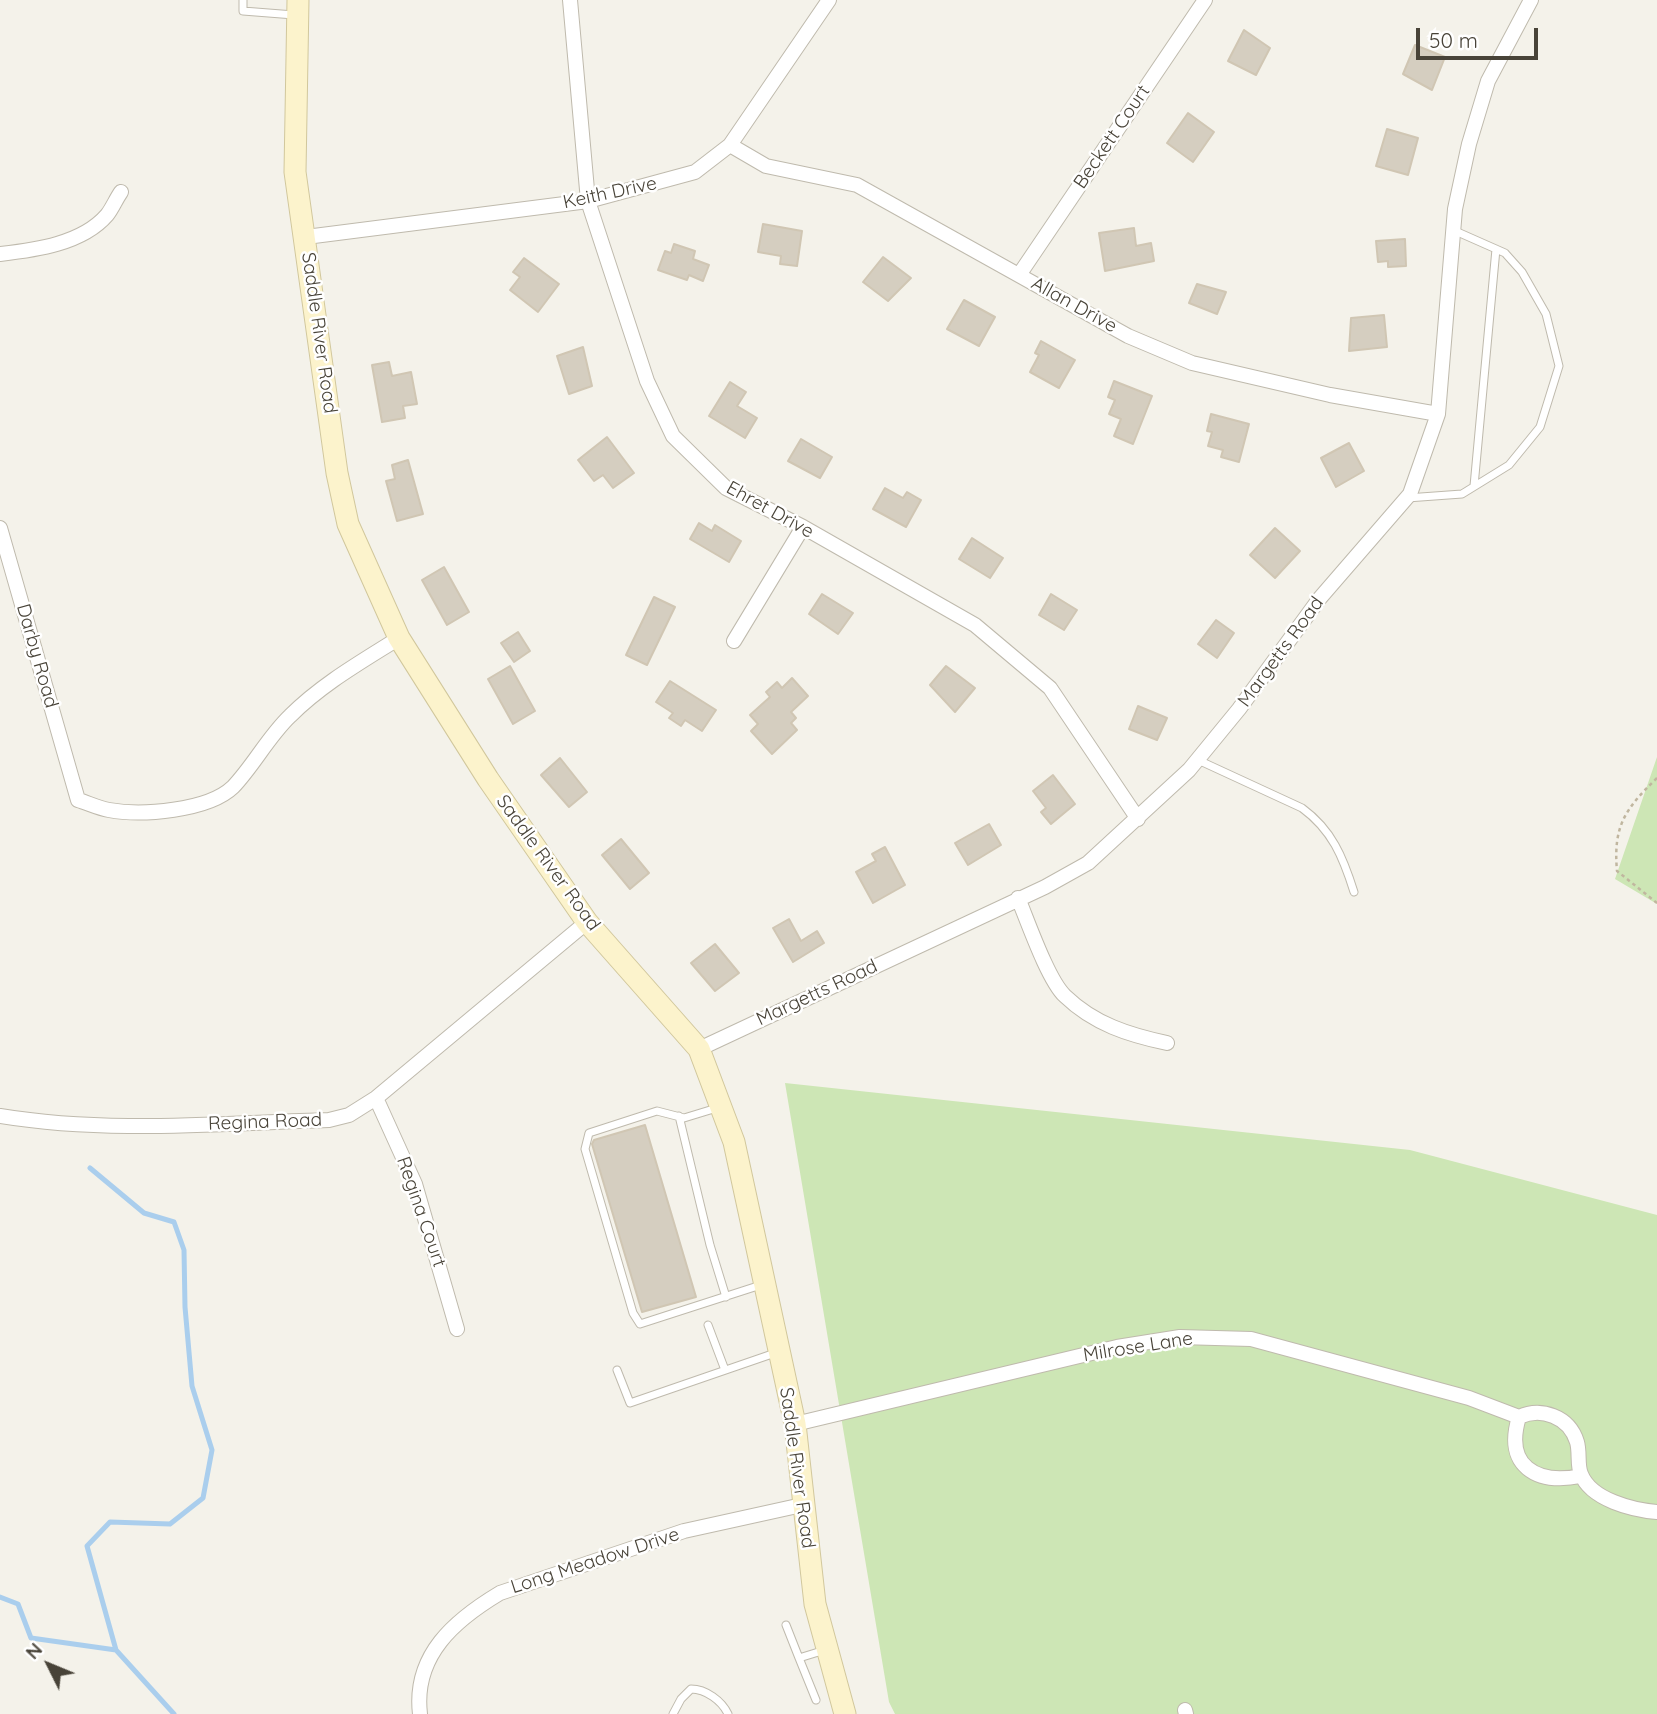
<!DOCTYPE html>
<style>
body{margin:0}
#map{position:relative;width:1657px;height:1714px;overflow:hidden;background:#f4f2ea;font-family:Quicksand,sans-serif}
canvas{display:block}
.north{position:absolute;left:14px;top:1630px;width:70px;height:70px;-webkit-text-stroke:5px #fff;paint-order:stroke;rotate:313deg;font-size:19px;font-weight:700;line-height:28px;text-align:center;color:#484338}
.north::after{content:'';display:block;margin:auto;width:24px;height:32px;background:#484338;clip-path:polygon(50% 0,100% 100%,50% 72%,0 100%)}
.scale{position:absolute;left:1416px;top:28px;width:122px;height:32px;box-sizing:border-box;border:4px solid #484338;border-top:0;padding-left:9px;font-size:21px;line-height:24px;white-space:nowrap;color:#484338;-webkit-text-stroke:5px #fff;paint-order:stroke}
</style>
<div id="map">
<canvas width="1657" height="1714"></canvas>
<div class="north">N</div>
<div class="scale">50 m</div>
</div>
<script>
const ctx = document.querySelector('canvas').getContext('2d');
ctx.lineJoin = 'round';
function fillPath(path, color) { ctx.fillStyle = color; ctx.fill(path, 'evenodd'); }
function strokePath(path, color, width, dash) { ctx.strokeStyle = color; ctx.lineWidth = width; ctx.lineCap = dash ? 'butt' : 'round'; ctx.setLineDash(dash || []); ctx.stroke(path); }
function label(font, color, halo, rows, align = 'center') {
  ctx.font = font + ' Quicksand,sans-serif'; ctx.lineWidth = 5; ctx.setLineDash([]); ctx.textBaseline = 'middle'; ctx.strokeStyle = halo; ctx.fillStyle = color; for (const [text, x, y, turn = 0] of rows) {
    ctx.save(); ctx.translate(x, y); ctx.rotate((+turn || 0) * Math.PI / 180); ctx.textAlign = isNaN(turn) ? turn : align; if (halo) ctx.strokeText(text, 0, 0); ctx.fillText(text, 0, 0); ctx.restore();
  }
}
fillPath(new Path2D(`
 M1657,757V904L1615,879Z
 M785,1083L1410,1150L1657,1215V1714H895L889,1702Z`), '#cde6b5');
strokePath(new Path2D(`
 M90,1168L144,1213L174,1222L184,1250L185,1307L192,1386L212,1450L203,1498L170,1524L110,1522L87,1546L116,1650
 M0,1597L18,1604L31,1638L116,1650L174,1714`), '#aaceed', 5);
const building = new Path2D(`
 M1244,30L1270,48L1256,75L1228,61Z
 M1415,45L1445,57L1432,90L1403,74Z
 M1188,113L1214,132L1193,162L1167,143Z
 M1387,129L1418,138L1408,175L1376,166Z
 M763,224L802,231L797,266L780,264L781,256L758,252Z
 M1134,228L1136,246L1151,243L1154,261L1105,271L1099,233Z
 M1405,239L1406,266L1388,267V261L1378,262L1376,241Z
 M674,244L695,251L693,259L709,265L703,281L689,275L687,280L658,270L665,251L671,253Z
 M883,257L911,278L888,301L863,282Z
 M524,258L559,284L538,312L510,290L520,277L513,272Z
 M1197,284L1226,292L1217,314L1189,303Z
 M964,300L995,317L979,346L947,329Z
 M1384,315L1387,347L1349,351L1351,318Z
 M1041,341L1075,360L1059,388L1030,372L1039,355L1035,353Z
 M583,347L592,386L569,394L557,356Z
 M389,362L392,376L411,372L417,404L403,406L405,418L382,422L372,365Z
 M1114,381L1152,396L1133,444L1114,436L1121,419L1109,414L1115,400L1108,397Z
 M730,382L746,392L737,406L757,418L745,438L709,416Z
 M1211,414L1249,424L1239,462L1221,457L1223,450L1208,446L1212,432L1207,431Z
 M607,437L634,473L613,488L603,475L594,481L578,460Z
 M801,439L832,457L820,478L788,461Z
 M1349,443L1364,471L1336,487L1321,458Z
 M408,460L423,514L397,521L386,481L395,479L392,465Z
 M885,488L903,498L907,492L921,500L906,527L873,509Z
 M699,523L712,531L715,525L741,541L729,562L690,539Z
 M1275,528L1300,551L1275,578L1250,555Z
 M972,538L1003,558L990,578L959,559Z
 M444,567L469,612L447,625L422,580Z
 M822,594L853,613L838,634L809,614Z
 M1051,594L1077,610L1064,630L1039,615Z
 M654,597L675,607L647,665L626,655Z
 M1216,620L1234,633L1217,658L1198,644Z
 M518,632L530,651L514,662L501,643Z
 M510,666L535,711L513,724L488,679Z
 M946,666L975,688L955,712L930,685Z
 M792,678L808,696L791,712L796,718L791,723L797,730L772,754L751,731L758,724L750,715L770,697L766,692L777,682L782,688Z
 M670,681L716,710L702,731L685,720L681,726L669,718L673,713L656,702Z
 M1138,706L1167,718L1157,740L1129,729Z
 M560,758L587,792L569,807L541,775Z
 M1053,775L1075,804L1051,824L1041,812L1046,808L1033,791Z
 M989,824L1001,845L968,865L955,843Z
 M621,839L649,873L630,889L602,855Z
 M885,847L905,885L873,903L856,872L876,861L872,854Z
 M789,919L801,941L817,931L824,943L793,962L773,928Z
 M715,944L739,973L715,991L691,963Z
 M645,1125L696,1297L642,1312L592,1144L594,1140Z`);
fillPath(building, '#d5cec0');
strokePath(building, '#d0c6b3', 2);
const service = new Path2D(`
 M243,0V11L294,15
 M1474,486L1496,249
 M1407,498L1462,494L1509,465L1540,427L1559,366L1546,314L1522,272L1505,253L1453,230
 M1198,760L1302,808C1332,830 1343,857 1354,892
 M720,1107L684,1118L657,1111L589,1133L585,1149L633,1313L640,1324L764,1284
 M679,1116L710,1245L726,1297
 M708,1325L725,1370
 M617,1370L630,1403L778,1352
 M786,1625L799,1658L825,1650
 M799,1658L816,1700
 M673,1714L681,1699L691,1689C706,1689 722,1701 728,1714`);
const minor = new Path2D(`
 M570,0L588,201L647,381L673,436L726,488L803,527L975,625L1050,688L1138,819
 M730,145L766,166L857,185L1128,336L1192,363L1330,395L1438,414
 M306,237L588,201L695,172L730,145L829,0
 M0,254C35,250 82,244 107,215C112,209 116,199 121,192
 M1019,275L1205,0
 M0,528L78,800C88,803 98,808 109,810C141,816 208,811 233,787C254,765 268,737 290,716C322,684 361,662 399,638
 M734,641L803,527
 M1018,898C1028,922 1048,980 1065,996C1094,1024 1129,1035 1167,1043
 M699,1049L1045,887L1088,863L1189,770L1239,709L1320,598L1410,494L1438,414L1455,209L1469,144L1488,81L1531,0
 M376,1098L415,1184L457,1329
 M0,1116C108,1134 220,1123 329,1120L349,1115L376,1098L587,922
 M1519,1417C1504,1466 1536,1485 1581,1476
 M795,1424L1117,1347L1180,1337L1251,1339L1469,1398L1519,1417C1541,1407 1569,1416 1577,1442C1580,1452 1577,1465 1581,1474C1591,1500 1633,1510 1657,1512
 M1185,1710L1186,1714
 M420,1714C413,1655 455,1620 500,1593L684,1531L802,1505`);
const secondary = new Path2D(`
 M298,0L295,172L337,473L348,524L399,638L488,779L587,922L699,1049L734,1142L795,1424L815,1604L845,1714`);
strokePath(service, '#bfbaad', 9);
strokePath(minor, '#bfbaad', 16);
strokePath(secondary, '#d1c79c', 23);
strokePath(new Path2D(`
 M1657,778C1625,809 1613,826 1617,871L1657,903`), '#c0b69f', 2.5, [3.5, 3.5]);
strokePath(service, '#fff', 7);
strokePath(minor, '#fff', 14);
strokePath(secondary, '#fcf3cc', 21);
label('19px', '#484338', '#fff', [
 ["Beckett Court",1112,137,-56],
 ["Keith Drive",610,193,-12],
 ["Allan Drive",1074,305,29],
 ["Saddle River Road",319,333,82],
 ["Ehret Drive",770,510,29],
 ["Margetts Road",1281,652,-54],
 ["Darby Road",37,656,74],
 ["Saddle River Road",548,863,54],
 ["Margetts Road",817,993,-25],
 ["Regina Road",265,1122,-2],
 ["Regina Court",421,1212,71],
 ["Milrose Lane",1138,1347,-9],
 ["Saddle River Road",797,1468,82],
 ["Long Meadow Drive",595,1561,-18]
]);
</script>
